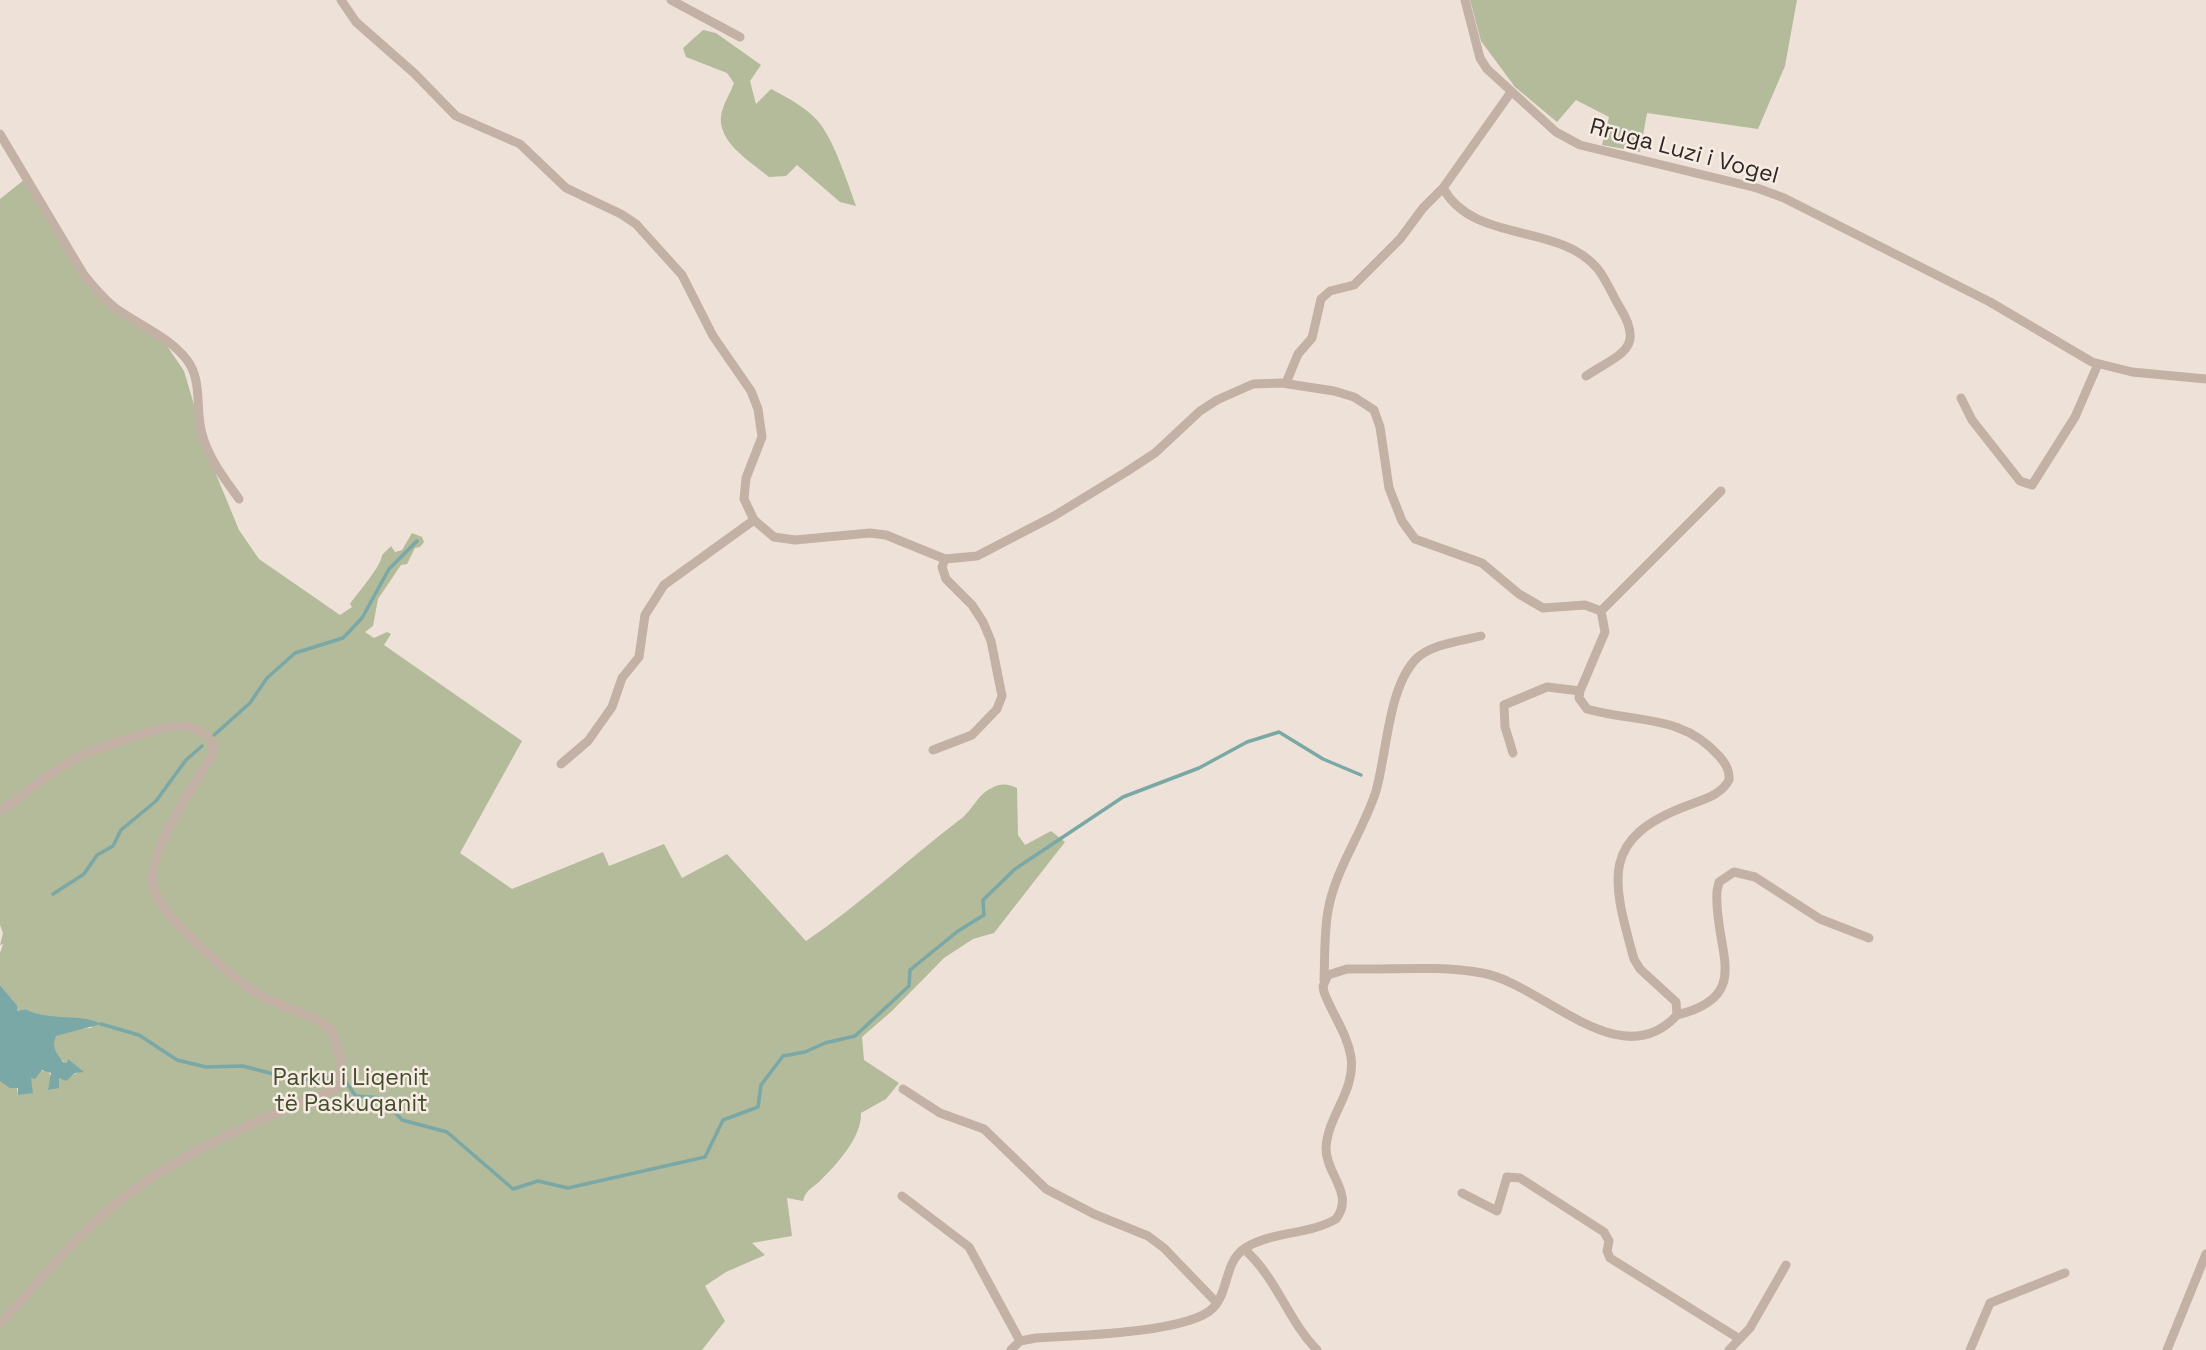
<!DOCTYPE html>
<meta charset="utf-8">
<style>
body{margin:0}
canvas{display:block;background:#eee2d8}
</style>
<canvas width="2206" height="1350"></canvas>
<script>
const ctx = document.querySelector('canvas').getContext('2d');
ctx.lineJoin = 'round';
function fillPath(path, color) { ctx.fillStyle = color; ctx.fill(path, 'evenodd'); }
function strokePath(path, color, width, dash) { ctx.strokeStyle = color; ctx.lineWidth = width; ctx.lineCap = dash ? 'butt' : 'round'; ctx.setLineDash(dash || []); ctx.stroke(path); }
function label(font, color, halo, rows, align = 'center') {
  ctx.font = font + ' "Space Grotesk",sans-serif'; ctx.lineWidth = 5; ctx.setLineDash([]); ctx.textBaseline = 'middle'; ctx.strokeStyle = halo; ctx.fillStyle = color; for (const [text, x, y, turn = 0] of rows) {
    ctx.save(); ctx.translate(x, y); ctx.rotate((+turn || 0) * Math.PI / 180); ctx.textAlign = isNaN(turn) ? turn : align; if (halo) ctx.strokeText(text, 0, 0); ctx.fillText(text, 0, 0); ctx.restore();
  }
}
fillPath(new Path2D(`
 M1470,0H1797L1785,66L1758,129L1647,113L1640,152L1602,145L1609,117L1576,100L1557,122L1515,87L1481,41Z
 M703,30L716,33L761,65L750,81L756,104L771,89C788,98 804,106 817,120C834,139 847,182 856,206L840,202L797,165L786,176L769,177C750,161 711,139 723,108C726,99 731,92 734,83L727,73L686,57L683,48Z
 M25,179L89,288L115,312L165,343L184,371L211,462L239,530L259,559L340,615L352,607L350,604C358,592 381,567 382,555L391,546L395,552L402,550L412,533L422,537L424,542L420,547L415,548L407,564L401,565L378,599L373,626L365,632L374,638L387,632L391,634L384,645L522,741L460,853L512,889L603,852L609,866L664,844L682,878L727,854L806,941C861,904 909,858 962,818C973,809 979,793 992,788C1001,783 1008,784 1017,788L1018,835L1025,845L1051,831L1065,842L994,933L973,939L944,958L892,1011L862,1037L864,1060L899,1083L886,1099L861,1113C862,1137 837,1164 821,1180C813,1188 806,1189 803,1201L787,1198L792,1236L752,1243L765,1255L726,1272L705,1286L725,1321L702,1350H0V1081L17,1088L18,1095C26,1085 34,1070 47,1070L52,1077L49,1085L59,1086V1078L66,1079L78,1072L59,1058L52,1045L55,1036C68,1033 78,1028 91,1028L95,1021C74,1023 45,1019 26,1009L17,1011V1005L0,985V953L3,944L0,945L3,933L0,925V199Z`), '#b3bb9a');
fillPath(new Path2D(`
 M0,985L17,1005V1011L26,1009C49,1022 84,1013 101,1024L56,1036C51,1048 57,1053 63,1062L67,1063L68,1059L84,1072L75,1073L66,1081L59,1078V1088L48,1090L51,1073L42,1070L35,1079L31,1078L33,1093L18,1095V1088H10L0,1081Z`), '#7aa8a6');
strokePath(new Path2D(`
 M213,736L250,703L267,678L295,653L343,638L362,618L389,569L417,541
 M53,894L84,874L97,855L113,846L121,830L156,801L186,760L202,746
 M101,1024L139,1035L177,1060L206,1067L243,1066L296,1080L328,1078
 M345,1081L356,1096L382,1098L402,1120L447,1132L513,1189L538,1181L568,1188L705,1157L723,1120L758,1107L761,1085L783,1056L805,1052L825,1043L855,1036L909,986L910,970L958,931L984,915L983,900L1015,869L1123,797L1199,768L1247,742L1279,732L1323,759L1361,775`), '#7aa8a6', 3.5);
strokePath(new Path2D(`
 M341,0L356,22L414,73L456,116L520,144L566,188L621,214L636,224L682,275L713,336L751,391L758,409L762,437L746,478L744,499L754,520L774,537L795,540L870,533L886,535L945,559L977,556L1054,516L1126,472L1155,453L1200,411L1217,400L1253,384L1282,383L1334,391L1354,397L1374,410L1380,427L1389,488L1402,521L1415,539L1482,563L1519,594L1543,608L1585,605L1601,611L1605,632L1580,691L1579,698L1587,709C1636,723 1682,714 1719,756C1725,763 1730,770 1729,780C1721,795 1704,799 1689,805C1599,838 1612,880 1634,959L1640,969L1676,1002L1677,1015C1620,1078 1542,983 1482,973C1438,965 1391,970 1347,969L1328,975L1323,986L1324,992C1332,1014 1347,1033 1351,1057C1356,1091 1327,1116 1326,1149C1326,1174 1355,1194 1336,1219C1309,1235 1273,1231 1245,1248C1224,1262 1229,1292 1213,1308C1189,1333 1072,1336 1036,1338L1020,1341L1011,1350
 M671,0L740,37
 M1465,0L1480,58L1487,69L1556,132L1580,145L1757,188L1784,198L1990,302L2092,362L2132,372L2206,379
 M0,134L84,275C94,287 104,300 118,310C141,326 169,337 187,360C203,381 195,410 202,434C209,459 224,478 239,499
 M1443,188C1474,244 1557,222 1597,268C1606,279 1612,294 1619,306C1646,349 1621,353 1586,376
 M1286,383L1298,354L1312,338L1321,299L1330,291L1354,285L1400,239L1423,208L1443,188L1511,92
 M1961,398L1972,420L2020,481L2032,485L2075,417L2098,364
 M1601,611L1721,491
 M933,750L972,735L997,709L1002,696L991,641L983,622L972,605L946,579L942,567L945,559
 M1513,753L1505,727L1504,705L1547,687L1580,691
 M561,764L588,741L612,707L622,678L639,657L645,615L664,585L754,520
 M0,811C25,795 48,772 75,759C93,749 163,725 182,726C194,727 208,733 213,744L212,755C196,783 146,853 153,885C158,907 178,925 194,940C214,960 235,980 260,995C283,1009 311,1012 331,1029L341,1060V1083L335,1089C256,1120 171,1156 106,1212C67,1246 35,1286 0,1324
 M1324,980C1325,957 1324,934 1328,911C1335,869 1363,832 1376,791C1387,753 1388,688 1416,659C1431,644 1461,641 1481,636
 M1677,1015C1756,996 1713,949 1717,891L1719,882L1734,872L1755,877L1820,919L1869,938
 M903,1089L940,1113L984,1129L1046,1189L1094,1214L1148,1236L1164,1248L1217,1303
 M1462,1193L1497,1211L1507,1177L1520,1178L1604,1232L1609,1241L1607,1251L1610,1258L1738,1338
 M902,1196L969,1247L1020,1341
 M1244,1249C1277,1278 1287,1319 1317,1350
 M1729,1350L1750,1328L1786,1265
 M1970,1350L1990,1303L2065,1273
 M2167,1350L2206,1254`), '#c4b1a6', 9);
label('23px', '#312826', '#f6ece4', [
 ["Rruga Luzi i Vogel",1684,152,15]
]);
label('23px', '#434d2c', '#f6ece4', [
 ["Parku i Liqenit",351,1079],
 ["të Paskuqanit",351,1105]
]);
</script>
